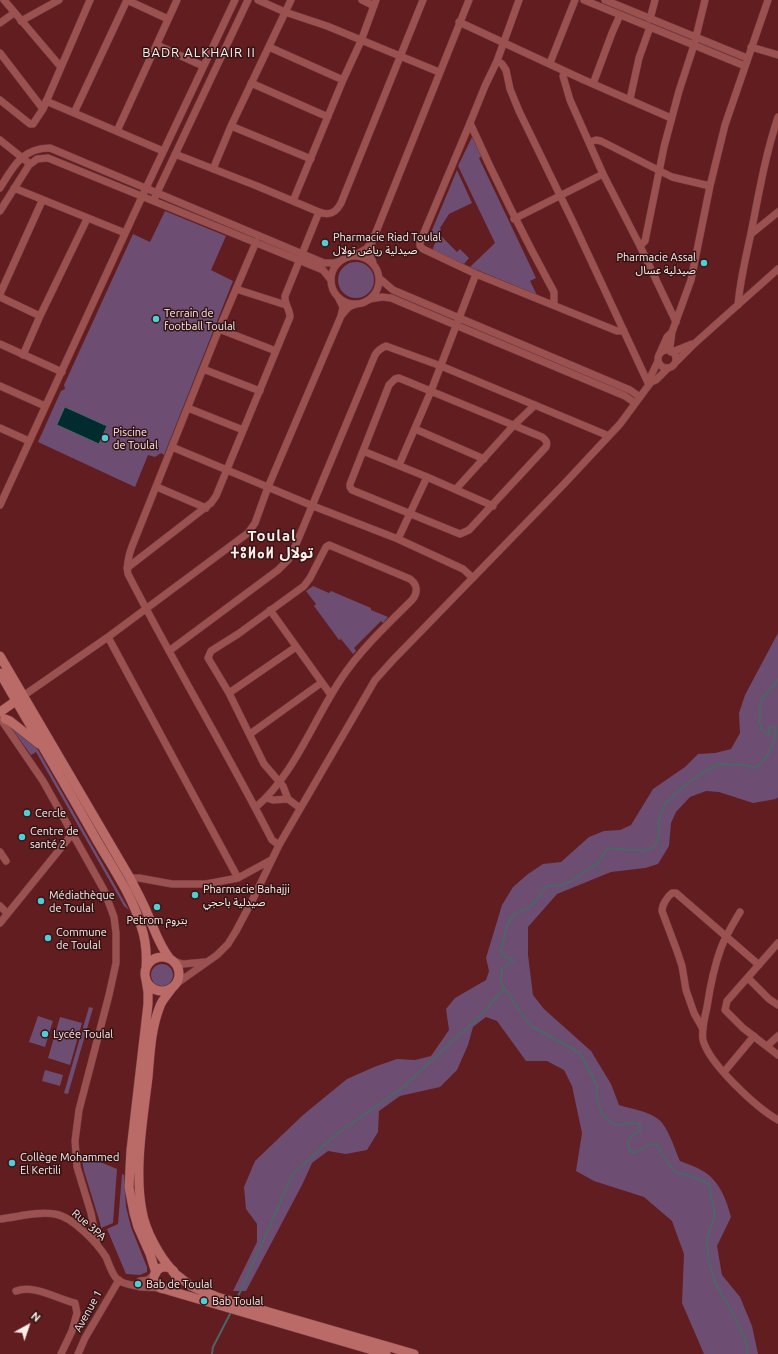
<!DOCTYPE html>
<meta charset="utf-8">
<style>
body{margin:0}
#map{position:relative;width:778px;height:1354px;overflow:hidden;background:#611d1f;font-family:Ubuntu,sans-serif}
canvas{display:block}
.north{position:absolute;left:8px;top:1306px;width:40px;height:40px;-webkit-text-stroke:3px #331414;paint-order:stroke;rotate:40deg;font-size:11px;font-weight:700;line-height:16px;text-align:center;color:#feeceb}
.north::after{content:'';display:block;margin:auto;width:14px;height:18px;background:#feeceb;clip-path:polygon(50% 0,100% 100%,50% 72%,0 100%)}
</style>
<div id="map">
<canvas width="778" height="1354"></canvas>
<div class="north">N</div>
</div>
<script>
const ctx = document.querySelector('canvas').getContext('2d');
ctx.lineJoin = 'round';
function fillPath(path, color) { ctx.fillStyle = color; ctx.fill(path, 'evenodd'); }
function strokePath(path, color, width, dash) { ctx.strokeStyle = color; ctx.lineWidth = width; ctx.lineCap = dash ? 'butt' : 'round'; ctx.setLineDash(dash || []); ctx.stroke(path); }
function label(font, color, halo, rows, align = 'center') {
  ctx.font = font + ' Ubuntu,"Noto Sans Arabic","Noto Sans Tifinagh",sans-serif'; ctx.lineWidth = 3; ctx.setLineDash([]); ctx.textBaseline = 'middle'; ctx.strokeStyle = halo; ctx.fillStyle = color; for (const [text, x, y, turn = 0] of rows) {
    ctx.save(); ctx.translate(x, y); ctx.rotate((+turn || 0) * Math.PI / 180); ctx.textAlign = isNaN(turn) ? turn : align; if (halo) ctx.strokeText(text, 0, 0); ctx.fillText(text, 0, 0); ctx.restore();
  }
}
fillPath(new Path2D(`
 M472,137L482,156L479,158L536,278L530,281L537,295L470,267L495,243L458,166Z
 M457,170L472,203L449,214L440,228L441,230L439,234L457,252L460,249L469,258L464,264L432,251L437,238L430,235Z
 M165,211L226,236L211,270L233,281L164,455L161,453L155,457L148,455L135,487L38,442L61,391L65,389L64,385L133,234L150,242Z
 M338 280a18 18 0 1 1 36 0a18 18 0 1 1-36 0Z
 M313,586L329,593L331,591L371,608V610L388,617L383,623L381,621L354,648L356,651L353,654L341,639L339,640L314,606L316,604L306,591Z
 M778,633V797L776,799L753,803L719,792L706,791L690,797L676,812L671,823L669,846L658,864L645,868L611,872L557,894L528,927V955L533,995L544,1009L591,1051L611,1084L619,1105C631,1109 648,1111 658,1119C668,1126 675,1150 680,1161C690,1165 703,1169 711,1177C722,1188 727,1202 731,1217L717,1246L722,1275L740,1297L752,1326L758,1354H704L682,1303L684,1254L672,1221L644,1197L594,1181L576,1171L582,1133L572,1086L564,1070L547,1061H526L497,1021L486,1017L473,1027L468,1045L457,1070L440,1087L400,1096L379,1111L378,1132L367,1150L346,1154L328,1151L312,1163L303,1183L246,1291H233L257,1242V1224L246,1209L244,1187L255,1161L303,1115L347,1079L374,1067L397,1059L415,1060L431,1056L449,1030L446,1009L455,998L486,980L489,971L486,958L502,905L513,887L528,874L543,864L561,862L589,837L604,831L620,830L631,825L653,789L685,767L698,754L715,753L731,749L740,733L739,713L745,695Z
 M9,725L33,744L38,750L129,910L124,906L36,752L31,755Z
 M151 975a11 11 0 1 1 22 0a11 11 0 1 1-22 0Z
 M89,1007L93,1008L68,1094L64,1093Z
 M38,1016L53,1021L45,1047L29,1042Z
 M60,1017L82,1023L70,1065L48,1058Z
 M45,1070L63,1075L60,1086L42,1081Z
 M81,1154L117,1169L113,1223L101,1228L100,1223L84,1171Z
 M122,1174L124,1175L126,1207L131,1227L147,1267V1272L140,1275L126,1274L107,1229L118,1224Z`), '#6e4d73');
const water = new Path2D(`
 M65,407L107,426L99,444L57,425Z`);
fillPath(water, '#012b2e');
strokePath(water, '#4d6567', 1);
strokePath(new Path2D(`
 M236,1301L293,1174L338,1133L402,1088L483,1013L504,989
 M212,1354L213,1347L231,1312
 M747,1354L746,1342L735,1317L716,1285L708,1259L707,1237L715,1216L709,1184L690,1176L675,1172L662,1155L658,1144L648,1145L635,1153L631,1152C624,1139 629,1137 640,1131V1124L631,1123L615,1125L609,1121L601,1112L596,1096L597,1087L593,1077L580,1053L531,1026L525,1018L501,983L502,969L514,960L502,955L501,951L508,922L516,913L526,909L531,906L539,897L541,892L548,886L562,885L570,882L598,863L608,848L643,851L651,849L656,844L659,834L658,822L665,804L690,781L704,772L719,764L744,765L756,768C767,760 777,740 775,727H769V735L762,730L759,722L761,700L778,680`), '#4d6567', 2);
const minor = new Path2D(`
 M4,0L60,66
 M127,0L168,19
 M258,0L285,12L327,26L439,72
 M362,0L374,6
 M519,0L497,61L485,86L470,123L420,242V246L423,249L476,274L617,331H624
 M584,0L745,66
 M605,0L747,58
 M650,19L655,0
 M21,21L59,0
 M459,22L584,80L671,118
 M0,23L14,13
 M157,45L203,66
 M269,47L343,80
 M751,47L778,55
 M0,53L43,109
 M497,61L502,64L506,70L510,89L519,111L573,222L649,385
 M550,63L575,0
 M565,71L563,76L570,100L603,174L640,246L676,322
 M251,83L328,117
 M593,84L612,33L620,15
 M630,99L639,58L650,27
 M0,100L30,124H33L43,109L90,0
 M46,101L163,151
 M74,113L127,0
 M470,123C496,181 524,237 554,292V305
 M231,126L311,159
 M117,131L177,0
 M0,140L30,164
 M589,142L596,140L601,141L672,177L710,186
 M175,154L257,186L319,212C329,216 336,213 341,203L423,0
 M213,169L231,126L291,0
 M0,188C13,167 22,148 50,148L324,263H334L340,261
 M14,188L125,233
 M155,197L248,0
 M293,201L343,80L361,41L376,0
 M0,211L29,165L37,159L48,158L323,270L331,280
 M514,219L603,174
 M751,234L778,212
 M256,242L219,329L139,529C134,542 125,559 128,574C174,664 226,750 272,840L279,845
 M372,242L469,0
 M640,246L645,241L664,147L679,91L694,45L705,0
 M355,255L366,249L372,242L370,253L373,263
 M331 280a24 24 0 1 1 48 0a24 24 0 1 1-48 0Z
 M379,278L393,290L630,390L640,397
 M236,289L286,305
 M0,294L42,201
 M0,295L2,298L40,316
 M338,297L343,307L341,316C346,310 349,305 357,304
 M370,299L382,297L391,298L625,396L635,403
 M738,305C740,280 746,257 751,233C759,193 765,156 778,117
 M219,329L276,351
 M0,344L62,372
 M658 359a9 9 0 1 1 18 0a9 9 0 1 1-18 0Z
 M671,352L670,347L672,332
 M672,352L692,344
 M23,355L40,316L87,219
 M659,355L667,337L672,332L691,280L710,186L725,125L768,0
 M675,363L694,344L778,269
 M203,369L260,391
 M399,378L542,437C546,440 548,442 546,447L469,530L460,534L352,490L350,487V484L389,385L395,379Z
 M651,382L650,378L658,361
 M0,386L45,406
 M188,408L243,430
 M0,428L29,441
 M415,429L484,459
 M172,447L313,506L398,539L463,569L473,578
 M363,451L427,477L493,506
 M399,465L431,391L476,274
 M157,487L206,508
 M456,489L514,425L535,405
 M0,505L146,188L235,0
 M398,539L427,477
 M127,568L211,503L216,496L290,317C290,309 284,304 285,296L319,212
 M270,610L331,695
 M108,637L238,878
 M169,651L278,570L288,560L292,554L375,355C378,350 381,348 386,346L441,366L609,436
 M229,693L296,647
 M23,696L108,637L248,533L255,523L268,487L341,316
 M0,718L43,781L104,890L114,917L116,933V963L109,995L79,1110L75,1141L77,1167L91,1213L97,1244
 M250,734L321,683
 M267,798L273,800L288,799
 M256,807C295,774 314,718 343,676C362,648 388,624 412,600C418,593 418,585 410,579L329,545L326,547L310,578L304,586L238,634L211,651L208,658L229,693L264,764L283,786L288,799L300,808
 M0,852L6,861
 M130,878H139L172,884H206L238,878L271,860
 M0,906L7,913
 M740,912C733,924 726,935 721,948C714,967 710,987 707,1007C705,1017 701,1030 703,1040C709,1064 757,1108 778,1120
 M0,923L73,833
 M778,943L727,1001L725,1010L743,1028L778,1055
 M173,961L183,964L205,962
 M748,978L769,999L778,1005
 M176,984L217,955L228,944L236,931L253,899L279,845L375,680L393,660L564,484L620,424L651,382L656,380L668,368
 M703,1029L694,1013L686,990L682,966L677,951L662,911C662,905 667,897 672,893H676L759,965
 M767,1046L778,1036
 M724,1072L754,1036
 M0,1219C18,1217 38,1211 55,1214C73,1217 97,1243 106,1257C109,1264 112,1274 117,1279C122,1284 131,1285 137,1286
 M140,1281L148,1280L155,1274
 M140,1287L162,1288
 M16,1291C33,1284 58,1299 75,1303L77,1313L72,1331L61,1354
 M78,1354L85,1338L119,1280`);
const major = new Path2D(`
 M0,656L130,878C136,890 143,902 148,915C155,931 159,945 170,959
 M0,673C32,729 65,784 96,839C112,867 132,895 141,926C146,940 147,953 146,968
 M0,712L20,698
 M5,719L10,721L39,744
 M145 974a17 17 0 1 1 34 0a17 17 0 1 1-34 0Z
 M146,980L148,992V1004L131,1150L129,1187L134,1213L138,1227L150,1254L156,1273
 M154 1278a11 11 0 1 1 22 0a11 11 0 1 1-22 0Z
 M172,1270C159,1256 145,1230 142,1211C134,1170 143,1119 148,1077C150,1054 151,1028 160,1006C162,1000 168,994 172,988
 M173,1272L191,1286L217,1297L414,1354
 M164,1289L386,1354`);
strokePath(minor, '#6f393e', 8);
strokePath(major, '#6f393e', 10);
strokePath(minor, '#9a514f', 7);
strokePath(major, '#ba6a67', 9);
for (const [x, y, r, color] of [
 [325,243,4,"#52ccd5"],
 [704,263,4,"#52ccd5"],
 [156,319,4,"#52ccd5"],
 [105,438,4,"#52ccd5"],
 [27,813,4,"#52ccd5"],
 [22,837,4,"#52ccd5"],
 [195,895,4,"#52ccd5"],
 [41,901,4,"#52ccd5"],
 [157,907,4,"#52ccd5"],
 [48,938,4,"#52ccd5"],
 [45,1034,4,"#52ccd5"],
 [12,1163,4,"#52ccd5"],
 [138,1284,4,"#52ccd5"],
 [204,1301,4,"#52ccd5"]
]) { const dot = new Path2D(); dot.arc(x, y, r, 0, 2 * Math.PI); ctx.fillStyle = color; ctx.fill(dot); strokePath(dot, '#331414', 1.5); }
label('11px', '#feeceb', '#331414', [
 ["Pharmacie Riad Toulal",333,237],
 ["صيدلية رياض تولال",333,250],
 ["Pharmacie Assal",696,257,"right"],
 ["صيدلية عسال",696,270,"right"],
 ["Terrain de",164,313],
 ["football Toulal",164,326],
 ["Piscine",113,432],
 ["de Toulal",113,445],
 ["Cercle",35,813],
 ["Centre de",30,831],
 ["santé 2",30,844],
 ["Pharmacie Bahajji",203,889],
 ["صيدلية باحجي",203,902],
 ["Médiathèque",49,895],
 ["de Toulal",49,908],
 ["Petrom بتروم",157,920,"center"],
 ["Commune",56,932],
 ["de Toulal",56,945],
 ["Lycée Toulal",53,1034],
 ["Collège Mohammed",20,1157],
 ["El Kertili",20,1170],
 ["Bab de Toulal",146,1284],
 ["Bab Toulal",212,1301]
], 'left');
label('11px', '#feeceb', '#331414', [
 ["Rue 3PA",89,1225,41],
 ["Avenue 1",88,1311,-61]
]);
ctx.letterSpacing = '1px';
label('13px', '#feeceb', '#331414', [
 ["BADR ALKHAIR II",199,53]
]);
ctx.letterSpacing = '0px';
ctx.letterSpacing = '1px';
label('bold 15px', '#feeceb', '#331414', [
 ["Toulal",272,536],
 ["ⵜⵓⵍⴰⵍ تولال",272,553]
]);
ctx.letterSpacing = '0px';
</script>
